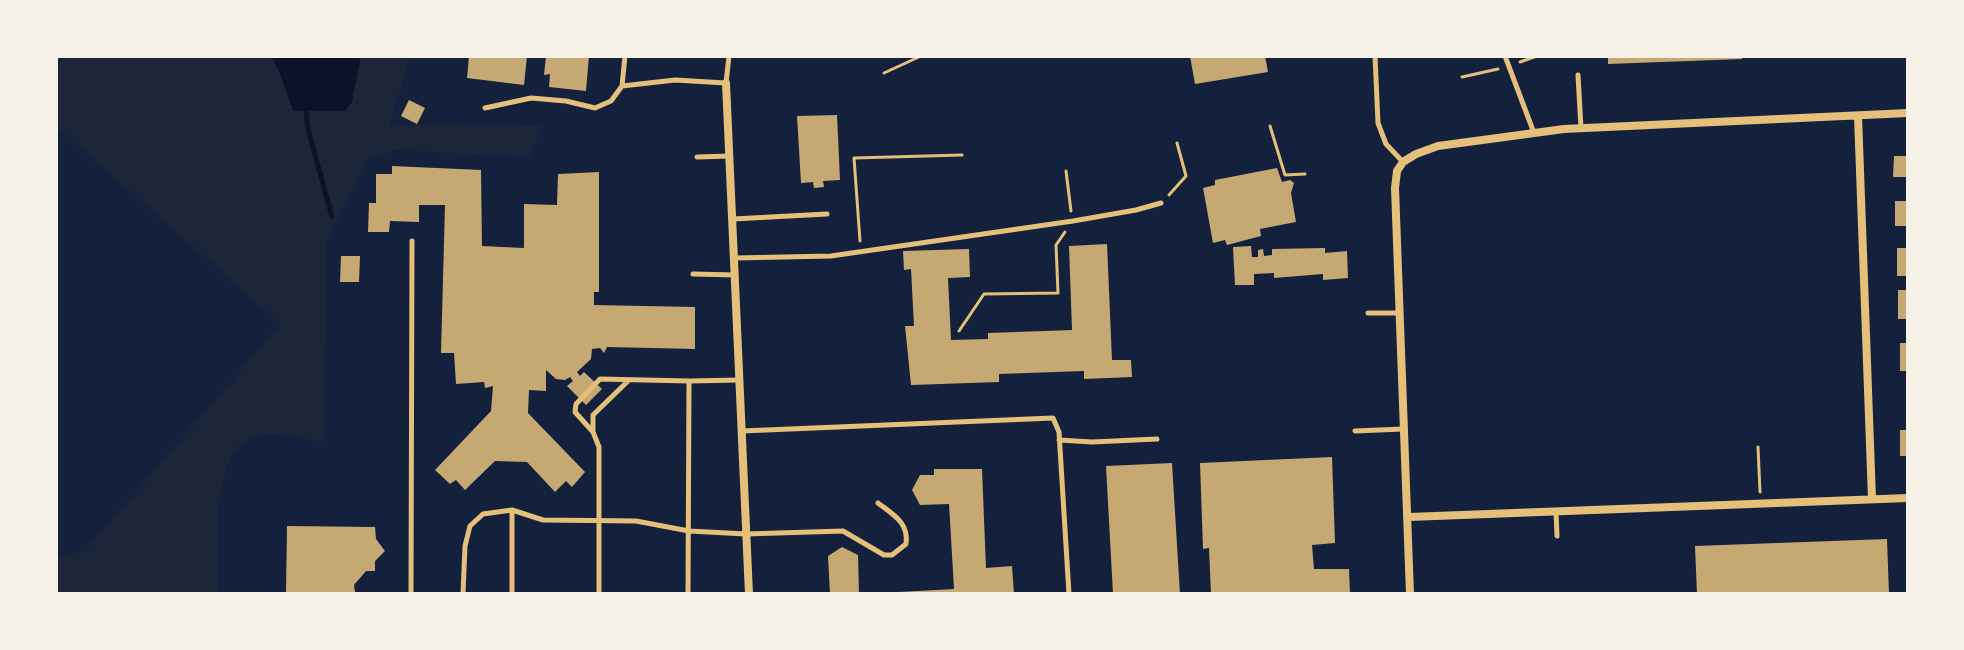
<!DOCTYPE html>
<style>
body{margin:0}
#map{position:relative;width:1964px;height:650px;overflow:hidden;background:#14213d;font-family:"Sofia Sans Condensed",sans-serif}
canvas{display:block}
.frame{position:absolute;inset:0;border:58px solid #f6f1e7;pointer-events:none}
</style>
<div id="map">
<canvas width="1964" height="650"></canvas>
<div class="frame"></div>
</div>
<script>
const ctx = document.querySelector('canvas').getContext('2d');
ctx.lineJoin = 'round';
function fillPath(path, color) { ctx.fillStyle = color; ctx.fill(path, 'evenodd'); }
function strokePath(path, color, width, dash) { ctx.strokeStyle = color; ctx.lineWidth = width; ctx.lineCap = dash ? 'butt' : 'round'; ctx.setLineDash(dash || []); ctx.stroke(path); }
fillPath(new Path2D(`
 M56,56H410L389,127L428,124L542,126L530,157L396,150L369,159L326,242L324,443C300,437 275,429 251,438C209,454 219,557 218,594H56V556L85,551L281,324L56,126Z`), '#1d2539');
fillPath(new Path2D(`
 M271,56H361L352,102L345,111H293L279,71Z`), '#0b132b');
strokePath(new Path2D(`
 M306,111L308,129L332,217`), '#0b132b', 5);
fillPath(new Path2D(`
 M469,56H527L524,85L467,78Z
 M546,56H589L586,91L549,87L550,74L544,75Z
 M1190,56H1265L1268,72L1195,84Z
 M1608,56H1742V59L1608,64Z
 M409,100L425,108L417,124L401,116Z
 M837,115L840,180L823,181L824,187L814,188L813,182L801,183L797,116Z
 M1894,156H1908V177H1893Z
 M392,166L481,170L482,246L524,248V204L557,205L558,174L599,172V292H594V305L695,307V349L607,347L604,353L600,348L592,349L591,359L577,372L580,376L584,372L602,389L586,405L567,386L573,381L570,377L565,380L556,379L546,370V391L529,390L528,413L585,472L572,487L566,481L555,492L527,462L495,461L465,490L456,480L450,484L435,470L491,411L493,386L485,388L484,382L456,384L454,353H441L445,205H419V222L390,221L389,232H368L369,203H376V174H392Z
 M1277,168L1282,182L1290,180L1294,183L1291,193L1296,222L1260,229L1261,236L1227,245L1225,240L1213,243L1203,188L1215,185V180Z
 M1895,201H1908V226H1895Z
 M1107,244L1112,360H1131L1132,377L1084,379V371L999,374V382L911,385L905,326H914L911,269L904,270L903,251L969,249L970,277L948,278L951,340L988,339V333L1072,330L1069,246Z
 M1251,246L1252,257H1258V250L1263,249L1264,256L1272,255V249L1325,248V253L1347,251L1348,278L1323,280V274L1274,278V273L1254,274V285H1235L1233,247Z
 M1897,248H1908V276H1897Z
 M341,256H360L359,282H340Z
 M1898,290H1908V319H1898Z
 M1900,343H1908V371H1900Z
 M1900,430H1908V456H1900Z
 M1332,457L1335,543L1312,545L1314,569H1349L1350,594H1211L1209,548L1203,549L1200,463Z
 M1172,463L1180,594H1113L1106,466Z
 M934,469H982L986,568L1012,566L1014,594H899V592L954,589L949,504L920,505L912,490L920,475H934Z
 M287,526L375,527L376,539L385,551L375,561V571H366L354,585L355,592H286Z
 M1887,539L1889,594H1697L1695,546Z
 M842,547L858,555L859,594H830L828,556Z`), '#c6a872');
strokePath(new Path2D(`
 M1520,62L1537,56
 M884,73L921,56
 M1462,77L1498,69
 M1270,126L1285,175L1305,174
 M1066,171L1071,211
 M1169,195L1186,176L1177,143
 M860,241L854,158L962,155
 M959,331L984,294L1058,293L1056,245L1065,232
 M1758,447L1760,492`), '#e5c07b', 3);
strokePath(new Path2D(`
 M625,56L622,86L675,80L726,83L729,56
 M1375,56L1378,123L1386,144L1403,162
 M1505,56L1534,133
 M1578,75L1581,128
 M485,108L531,98L566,101L595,108L611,101L622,86
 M697,157L730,156
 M733,219L827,214
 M735,258L831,256L1073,221L1136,210L1161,203
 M693,274L736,275
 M1368,313H1399
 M593,431V415L629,380
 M742,431L1053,418L1059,432L1069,594
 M1355,431L1403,429
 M1059,440L1092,442L1157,439
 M512,510V594
 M1556,512L1557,536
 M411,594L412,241
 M463,594L465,546L470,526L483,514L512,510L543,520L636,521L689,531L746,534L843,531L884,555H892L906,544C909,523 894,515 878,503
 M599,594V447L593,432L575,412L576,404L600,379L689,381
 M688,594L689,381L739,380`), '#e5c07b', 5);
strokePath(new Path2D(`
 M726,83L749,594
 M1858,116L1872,499
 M1409,517L1908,498
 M1410,594L1395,188L1397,171L1403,162L1416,154L1438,146L1564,129L1908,113`), '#e5c07b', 8);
</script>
